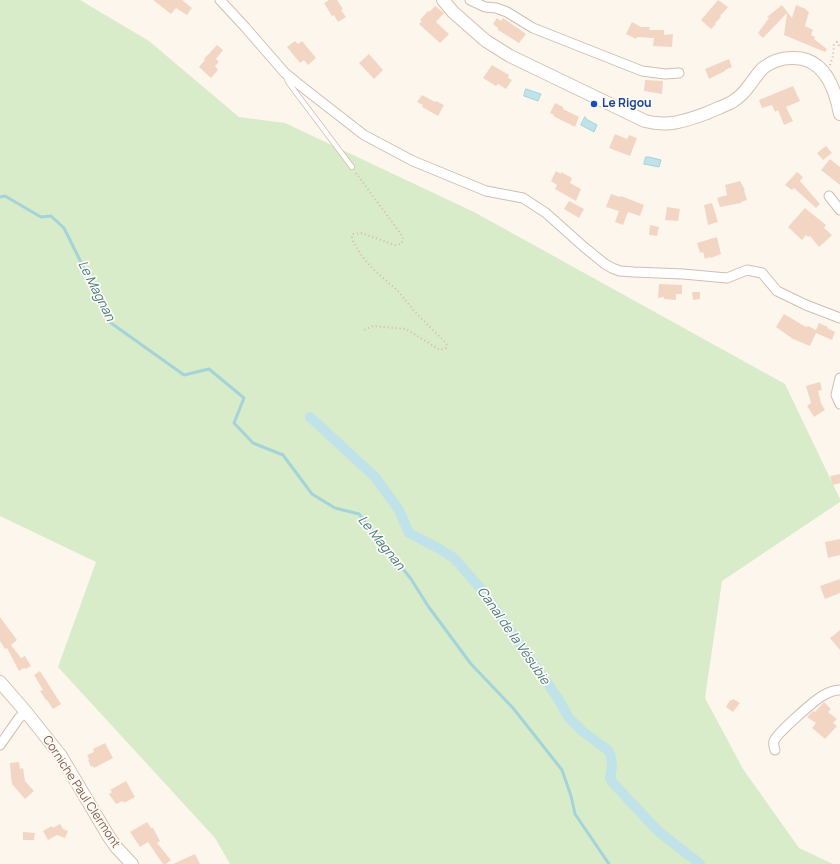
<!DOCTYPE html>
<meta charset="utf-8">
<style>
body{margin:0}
canvas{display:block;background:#fdf6ec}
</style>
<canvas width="840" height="864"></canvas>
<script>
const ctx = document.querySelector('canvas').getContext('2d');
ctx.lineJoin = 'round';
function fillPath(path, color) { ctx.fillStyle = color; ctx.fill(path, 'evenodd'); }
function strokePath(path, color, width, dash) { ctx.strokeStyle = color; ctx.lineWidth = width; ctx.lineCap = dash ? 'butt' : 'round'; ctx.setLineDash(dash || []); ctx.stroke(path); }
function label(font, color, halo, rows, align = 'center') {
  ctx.font = font + ' Manrope,sans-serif'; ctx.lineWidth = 3.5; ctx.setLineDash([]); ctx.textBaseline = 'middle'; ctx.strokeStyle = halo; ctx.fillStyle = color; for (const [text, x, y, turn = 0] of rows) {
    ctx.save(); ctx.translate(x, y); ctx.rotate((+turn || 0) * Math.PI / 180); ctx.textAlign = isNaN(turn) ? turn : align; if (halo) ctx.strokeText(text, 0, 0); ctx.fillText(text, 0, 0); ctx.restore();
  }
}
fillPath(new Path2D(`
 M0,0H80L149,41L239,117L285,123L474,212L785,384L840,499V502L722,581L705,698L743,769L799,848L833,864H230L215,838L58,667L96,562L0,516Z`), '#d8ecc9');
const water = new Path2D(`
 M526,89L541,94L538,101L524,96Z
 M585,117L586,118V119L597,125L594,132L581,125Z
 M646,157H649L661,160L659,167L644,164Z`);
fillPath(water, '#bfe3e8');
strokePath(water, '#a5d3da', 1);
strokePath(new Path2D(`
 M0,197L5,196L41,217L51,216L64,228L111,323L184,375L209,369L244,398L234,423L253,443L283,455L312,494L335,508L359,514L411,579L428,606L471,664L513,708L562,770L571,796L575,814L609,864`), '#a5d3da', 3);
strokePath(new Path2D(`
 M310,417L375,477L399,510L409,533L438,548L454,558L481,589L557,697L569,718L582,731L609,751L611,757L612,767L610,778L613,783L658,831L700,864`), '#bfe3e8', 10);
fillPath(new Path2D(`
 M153,0H182L192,8L187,15L176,8L171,14Z
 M329,0H337L343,9L341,10L346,17L338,22L334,15L332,16L324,3Z
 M718,0L728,7L720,16L721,17L715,23L716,24L711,29L701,20Z
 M782,5L792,18L796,5L806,9V10L809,12L805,26L813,30L811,35L815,37L814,39L827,49L825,52L784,35L787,13L763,38L758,33L769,18L767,17Z
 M435,6L444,13L436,22L449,34L440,43L419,24L422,21L420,20L428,11L429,12Z
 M497,18L501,21L503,18L526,34L519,43L498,30V28L493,24Z
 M632,22L641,27H650L649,30H664V35L673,34L672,47L653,46L654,38L637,37L636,39L626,34Z
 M295,41L298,44L302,41L316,58L308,65L304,60L300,63L287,47Z
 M217,45L223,50L216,59L219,62L215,66L218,70L211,78L199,67L205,60L204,59Z
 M369,54L383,70L374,79L359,63Z
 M729,59L732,67L725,70V71L709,79L705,69Z
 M492,65L509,75L508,78L512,80L506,89L498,84L496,86L483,78Z
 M645,80L663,81L662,94L644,91Z
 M793,86L800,101L786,107L793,121L784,125L778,110L775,112L772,105L762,108L759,100Z
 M422,95L435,102L436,101L444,105L438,116L422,107L423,105L417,102Z
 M555,103L563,107V109L579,117L575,127L553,116L554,115L550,113Z
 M615,134L627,139L629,135L637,138L630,156L609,148Z
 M826,146L832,153L823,160L817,153Z
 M830,159L840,167V185L821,170Z
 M556,171L561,174V172L572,178L570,183L581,189L576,201L555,189L557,185L551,181Z
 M797,172L803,177L800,181L820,204L816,208L794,188L792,190L785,185Z
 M740,181L745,190H744L747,200L741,202V203L720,207L717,198L727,195L725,185Z
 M611,194L620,197L621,196L644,205L640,216L628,212L623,225L615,222L619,211L606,207Z
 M569,201L584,209L579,218L564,209Z
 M712,203L718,222L708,225L704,205Z
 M667,207L680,209L678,221L665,220Z
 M805,208L826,225L824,228L832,235L827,240L819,247L810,236L808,237L806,235L802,240L788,227Z
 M650,225L659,227L657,236L649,235Z
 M717,237L721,254L711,258L710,257L705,259L703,252L700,253L697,243Z
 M659,284L682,285V294H676V300L664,299V297L658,298Z
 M692,292H700V299L693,300Z
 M784,314L806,327L808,326L816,330L819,323L828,327L827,328L835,332L832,340L816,333L810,346L793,339L776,327Z
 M820,382L822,390L818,391L821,403L825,410L814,417L807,406L811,403L806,386Z
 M840,474V483L833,485L830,476Z
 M840,539V555L828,558L825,542Z
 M840,579V593L825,599L820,586Z
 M0,617L17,640L11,645L21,658L25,656L31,666L26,669L24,668L19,671L7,648L5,649L0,641Z
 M840,630V650L830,638Z
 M40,671L61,704L53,709L47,700H46L40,691L43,690L34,675Z
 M733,699L740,703L733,712L726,707L730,700L731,701Z
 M824,702L831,709L828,712L837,719L833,723L837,726L825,739L812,728L816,723L807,717L813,711L815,712Z
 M105,743L113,758L94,768L93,766L91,767L88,760L89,759L87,755L94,752L93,749Z
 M19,762L20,769L23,768L25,781L34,791L25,799L12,784L11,777L10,763Z
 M126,781L135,797L124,803L123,801L116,804L109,794L112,792L110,790Z
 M147,822L151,828H153L160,841L157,843L171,860L166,864H163L154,851L148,842L140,847L130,832Z
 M60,824L63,829L68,831L65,838L57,835L48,840L43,831L52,826L53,828Z
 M23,832L35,833L34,840H23Z
 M195,854L200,864H173Z`), '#f3d5c3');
const lane = new Path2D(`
 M286,76L288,82L352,167`);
const street = new Path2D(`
 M220,0L245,27L285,73L301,86L364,135L413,161L486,191L523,198L546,213L584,247L605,264L612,268L620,271L634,272L683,274L727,278L747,270L762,273L777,291L806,305L840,318
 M470,0L485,7L496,8L507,12L533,28L642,71L665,74L679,73
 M829,196L840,210
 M840,378L836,395L840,404
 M0,745L19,718L26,712
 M775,750C774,747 773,744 774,741C777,733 814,701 822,696C827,693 834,690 840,690`);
const secondary = new Path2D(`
 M443,0L453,12L478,34L486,41L510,56L645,121C669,127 685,121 707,113C716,109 724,106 732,102C738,98 744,93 748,87C753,81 757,74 763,68C771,62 781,58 791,58C823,56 835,87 840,114
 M0,682L26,712L61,756L109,837L116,847L132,864`);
strokePath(lane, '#d1beb0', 6);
strokePath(street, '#d1beb0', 11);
strokePath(secondary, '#d6c0b0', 14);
strokePath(new Path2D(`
 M830,65L833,56L834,45L837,42L840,47
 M356,173L403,237L402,242L401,244L395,245L361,233L353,234L352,237L353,241L362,256L373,269L397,290L415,312L445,342L447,345L446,348L440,350L406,329L373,326L362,331`), '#d9b8a5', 2, [1, 3]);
strokePath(lane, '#fff', 4.5);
strokePath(street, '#fff', 9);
strokePath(secondary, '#fff', 12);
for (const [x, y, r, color] of [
 [594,104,4,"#1a4fb4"]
]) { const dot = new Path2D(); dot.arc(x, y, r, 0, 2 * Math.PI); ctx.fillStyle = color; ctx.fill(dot); strokePath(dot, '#fffaf3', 1.5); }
label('bold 12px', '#164399', '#fffaf3', [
 ["Le Rigou",602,104]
], 'left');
label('12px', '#7a5c4d', '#fffaf3', [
 ["Corniche Paul Clermont",81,792,57]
]);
label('italic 13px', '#437c86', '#fffaf3', [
 ["Le Magnan",96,291,63],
 ["Le Magnan",381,543,51],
 ["Canal de la Vésubie",513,636,55]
]);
</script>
